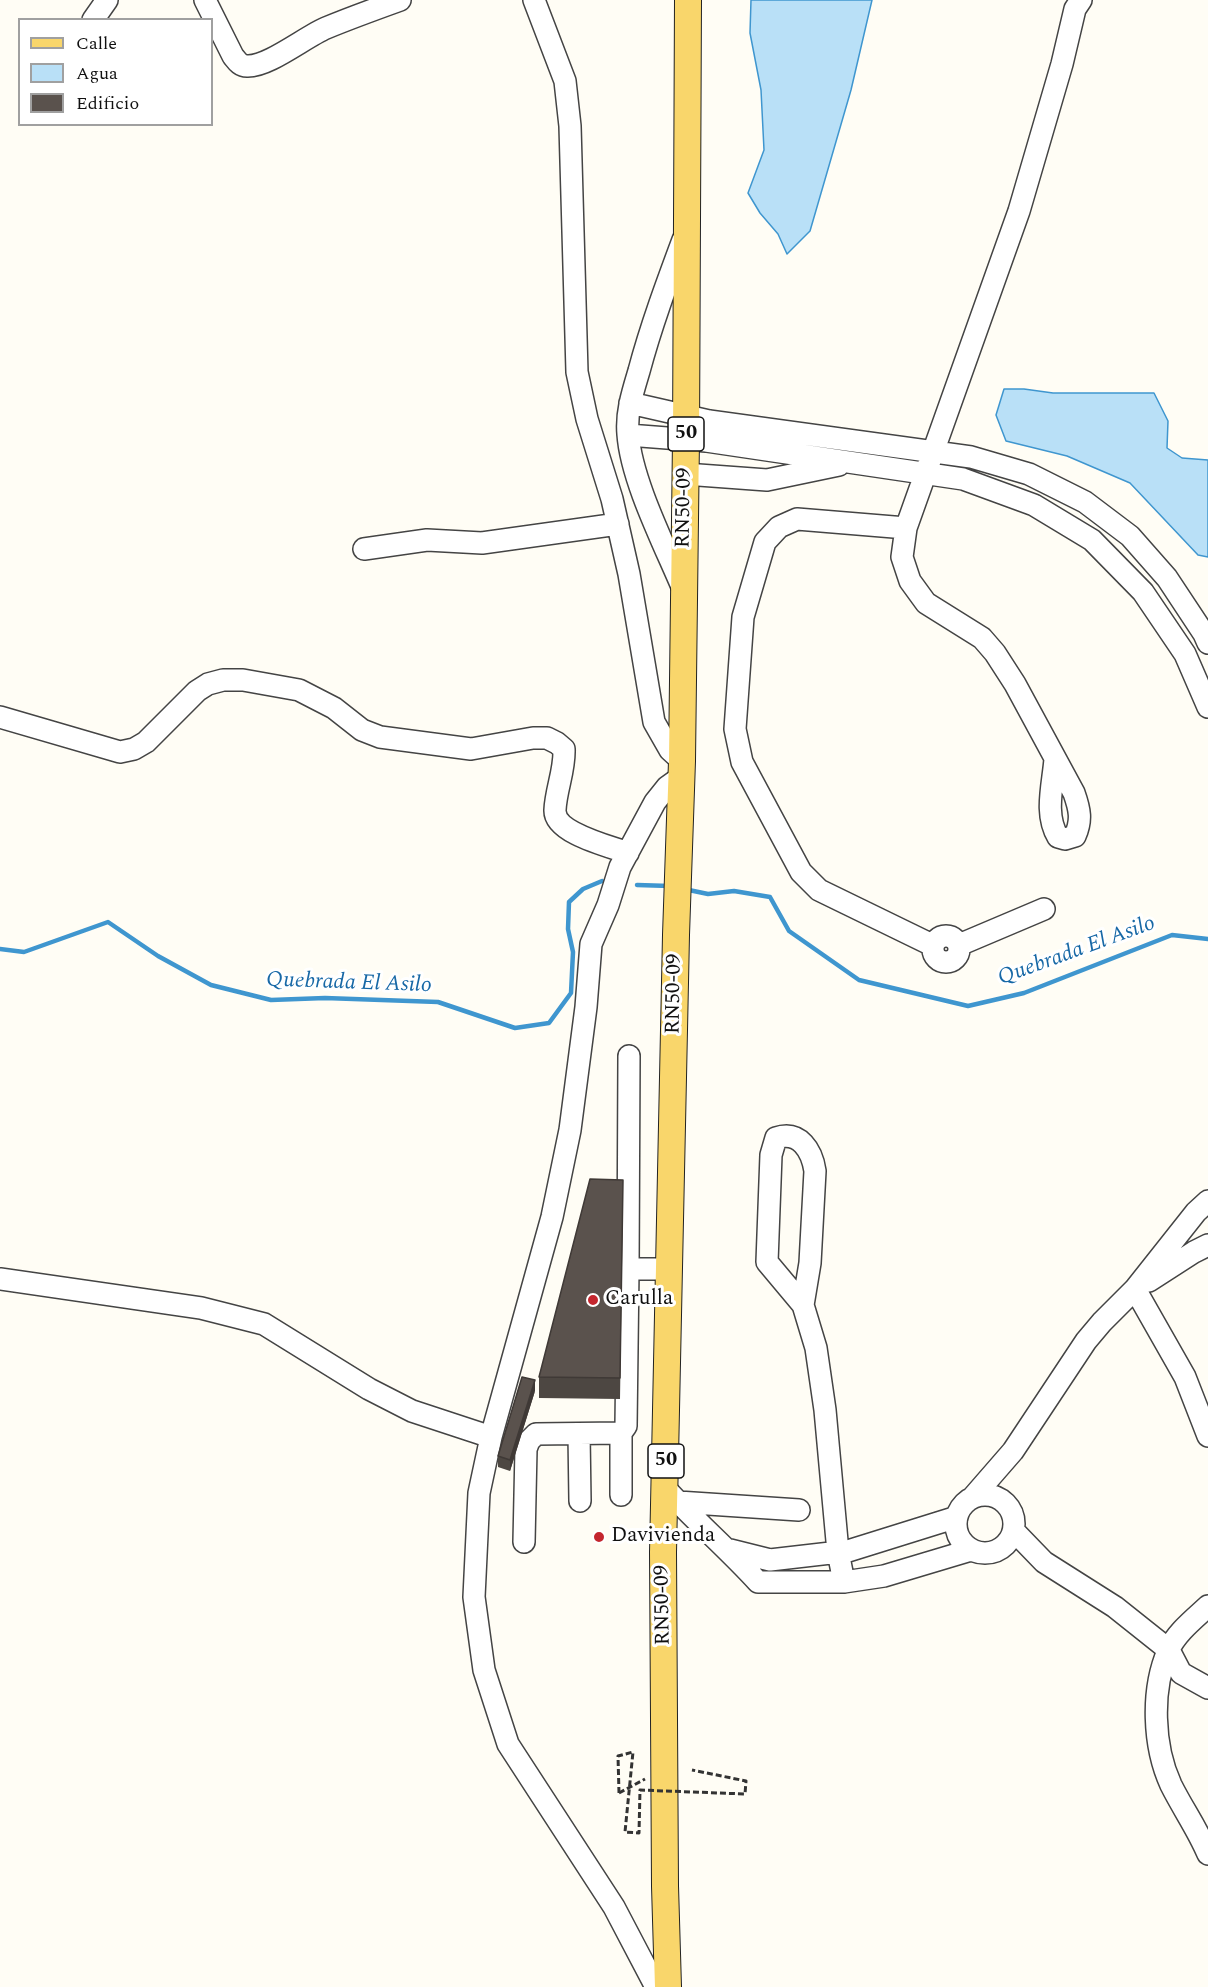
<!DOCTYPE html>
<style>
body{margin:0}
#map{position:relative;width:1208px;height:1987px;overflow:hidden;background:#fffdf5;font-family:Spectral,serif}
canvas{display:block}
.legend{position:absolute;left:18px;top:18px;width:195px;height:108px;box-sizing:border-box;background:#fff;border:2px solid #a0a0a0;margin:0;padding:8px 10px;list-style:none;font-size:18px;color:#111}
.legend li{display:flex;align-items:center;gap:12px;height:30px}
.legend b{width:30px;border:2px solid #a0a0a0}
</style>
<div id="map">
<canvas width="1208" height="1987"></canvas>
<ul class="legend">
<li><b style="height:8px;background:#f9d66b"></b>Calle</li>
<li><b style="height:16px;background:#b9e0f7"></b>Agua</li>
<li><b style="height:16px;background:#5a524d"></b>Edificio</li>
</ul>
</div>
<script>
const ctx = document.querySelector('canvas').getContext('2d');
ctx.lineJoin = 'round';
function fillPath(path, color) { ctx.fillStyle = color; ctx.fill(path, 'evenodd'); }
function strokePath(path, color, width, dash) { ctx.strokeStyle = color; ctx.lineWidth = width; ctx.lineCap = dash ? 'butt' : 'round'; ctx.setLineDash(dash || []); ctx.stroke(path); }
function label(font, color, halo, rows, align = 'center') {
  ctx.font = font + ' Spectral,serif'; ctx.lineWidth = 6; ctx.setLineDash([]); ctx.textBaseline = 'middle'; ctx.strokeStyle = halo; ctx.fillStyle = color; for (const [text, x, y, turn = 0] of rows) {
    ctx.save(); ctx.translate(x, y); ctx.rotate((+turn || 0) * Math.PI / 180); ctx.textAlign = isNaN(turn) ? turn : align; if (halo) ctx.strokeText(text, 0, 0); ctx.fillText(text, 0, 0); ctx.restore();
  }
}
const water = new Path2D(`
 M751,0H872L851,90L810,231L787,254L778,234L760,213L748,193L764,150L761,90L750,33Z
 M1004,389H1024L1053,393H1154L1168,421L1167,448L1182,458L1208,460V557L1198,555L1130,483L1067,456L1006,441L996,415Z`);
fillPath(water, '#b9e0f7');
strokePath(water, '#3f96cf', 1.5);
strokePath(new Path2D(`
 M637,885L670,886
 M684,889L708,894L734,891L770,897L789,931L859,980L968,1006L1024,993L1172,935L1208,939
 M0,949L24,952L108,922L158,956L211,985L271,1000L325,998L438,1002L515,1028L549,1023L571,993L573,952L568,929L569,902L583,889L602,881`), '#3f96cf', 4.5);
const minor = new Path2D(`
 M205,0L233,56C237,61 240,66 247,66C268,67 305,37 326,28C350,18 375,9 400,0
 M534,0L565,81L570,126L577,372L587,419L612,499L629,574L654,722L670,750L682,761
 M93,20L107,0
 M630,403L709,421L971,457L1029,474L1085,502L1130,536L1167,578L1204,634L1208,643
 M628,435L706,441L963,479L1034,505L1092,540L1143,592L1185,654L1208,707
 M685,474L767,480L839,465
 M906,528L797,519L779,527L765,542L743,617L735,729L742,762L801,872L819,890L932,945
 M364,549L427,540L482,543L618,524
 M683,589C665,546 631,480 628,434C626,412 633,391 639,371C651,326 667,283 683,240
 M0,717L120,752L134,749L146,742L197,691L208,684L223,680H243L299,690L334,708L362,730L380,737L471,749L533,738H547L557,743L564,749C565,770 556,789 555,810C554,833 609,846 628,853
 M1055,759C1053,785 1044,814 1058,837L1065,839L1075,836C1082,820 1080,810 1074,793L1015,684L995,653L982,638L926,603L910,581L902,557L906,528L1019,211L1062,64L1075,9L1081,0
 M933 949a13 13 0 1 1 26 0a13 13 0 1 1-26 0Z
 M959,945L1044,909
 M628,1269L629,1056
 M0,1279L201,1308L264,1324L369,1389L412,1411L491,1437
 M1149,1281L1194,1252L1208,1245
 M1135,1289L1185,1377L1208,1436
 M803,1305L810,1263L815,1171C812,1151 800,1130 776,1138L771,1155L767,1262L803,1305L816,1348L825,1410L838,1552L844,1582
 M621,1433V1495
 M579,1434L580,1501
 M665,1488C695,1521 728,1549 758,1582H844L884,1576L971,1550
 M956 1524a29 29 0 1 1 58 0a29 29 0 1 1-58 0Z
 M973,1497L1013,1451L1086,1341L1102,1322L1135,1289L1196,1212L1208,1201
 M678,1502L799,1510
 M1014,1531L1044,1562L1115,1607L1169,1650L1181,1673L1208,1688
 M524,1542L526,1449L529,1441L536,1434L621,1433L626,1426L628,1269H670
 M730,1550L770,1560L848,1551L957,1517
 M1208,1606C1194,1619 1176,1633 1168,1651C1151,1690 1153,1746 1171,1785C1183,1809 1198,1830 1208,1854
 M656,1987L614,1907L508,1744L484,1670L474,1597L479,1493L491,1437L552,1217L570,1130L586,1007L591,944L608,905L620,867L655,802L667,787L681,777`);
const major = new Path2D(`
 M668,1987L665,1886L663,1552L676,935L682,761L686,439L688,0`);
strokePath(minor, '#444', 24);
strokePath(major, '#222', 28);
strokePath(new Path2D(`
 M619,1793L645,1779`), '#333', 3, [6, 3]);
strokePath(minor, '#fff', 21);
strokePath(major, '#f9d66b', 26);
strokePath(new Path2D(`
 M619,1793L618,1756L633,1752L625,1832L639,1833L640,1790L745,1794L746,1781L692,1770`), '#333', 3, [6, 3]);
fillPath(new Path2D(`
 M623,1201L620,1399L539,1398V1377Z
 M535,1391L510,1471L498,1467V1456Z`), '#4d4742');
fillPath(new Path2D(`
 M535,1380V1391L510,1471V1460Z`), '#3f3936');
const building = new Path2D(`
 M590,1179L623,1180L620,1378L539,1377Z
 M522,1377L535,1380L510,1460L498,1456Z`);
fillPath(building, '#5a524d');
strokePath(building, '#3f3936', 1.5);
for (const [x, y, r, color] of [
 [593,1300,6,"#c4262e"],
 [599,1537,6,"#c4262e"]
]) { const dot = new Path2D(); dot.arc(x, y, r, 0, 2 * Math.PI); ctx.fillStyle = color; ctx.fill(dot); strokePath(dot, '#fff', 2); }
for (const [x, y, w] of [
 [686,434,36],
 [666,1461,36]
]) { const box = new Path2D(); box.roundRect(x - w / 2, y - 17, w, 34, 4.5); ctx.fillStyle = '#fff'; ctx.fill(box); strokePath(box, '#111', 1.5); }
label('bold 20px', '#111', null, [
 ["50",686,434],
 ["50",666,1461]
]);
label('21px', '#111', '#fff', [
 ["RN50-09",685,508,-89],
 ["RN50-09",675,994,-89],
 ["RN50-09",664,1605,-91]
]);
label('21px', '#111', '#fff', [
 ["Carulla",605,1300],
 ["Davivienda",611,1537]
], 'left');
label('italic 22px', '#1768a6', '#fff', [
 ["Quebrada El Asilo",1077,952,-20],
 ["Quebrada El Asilo",349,984,2]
]);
</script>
